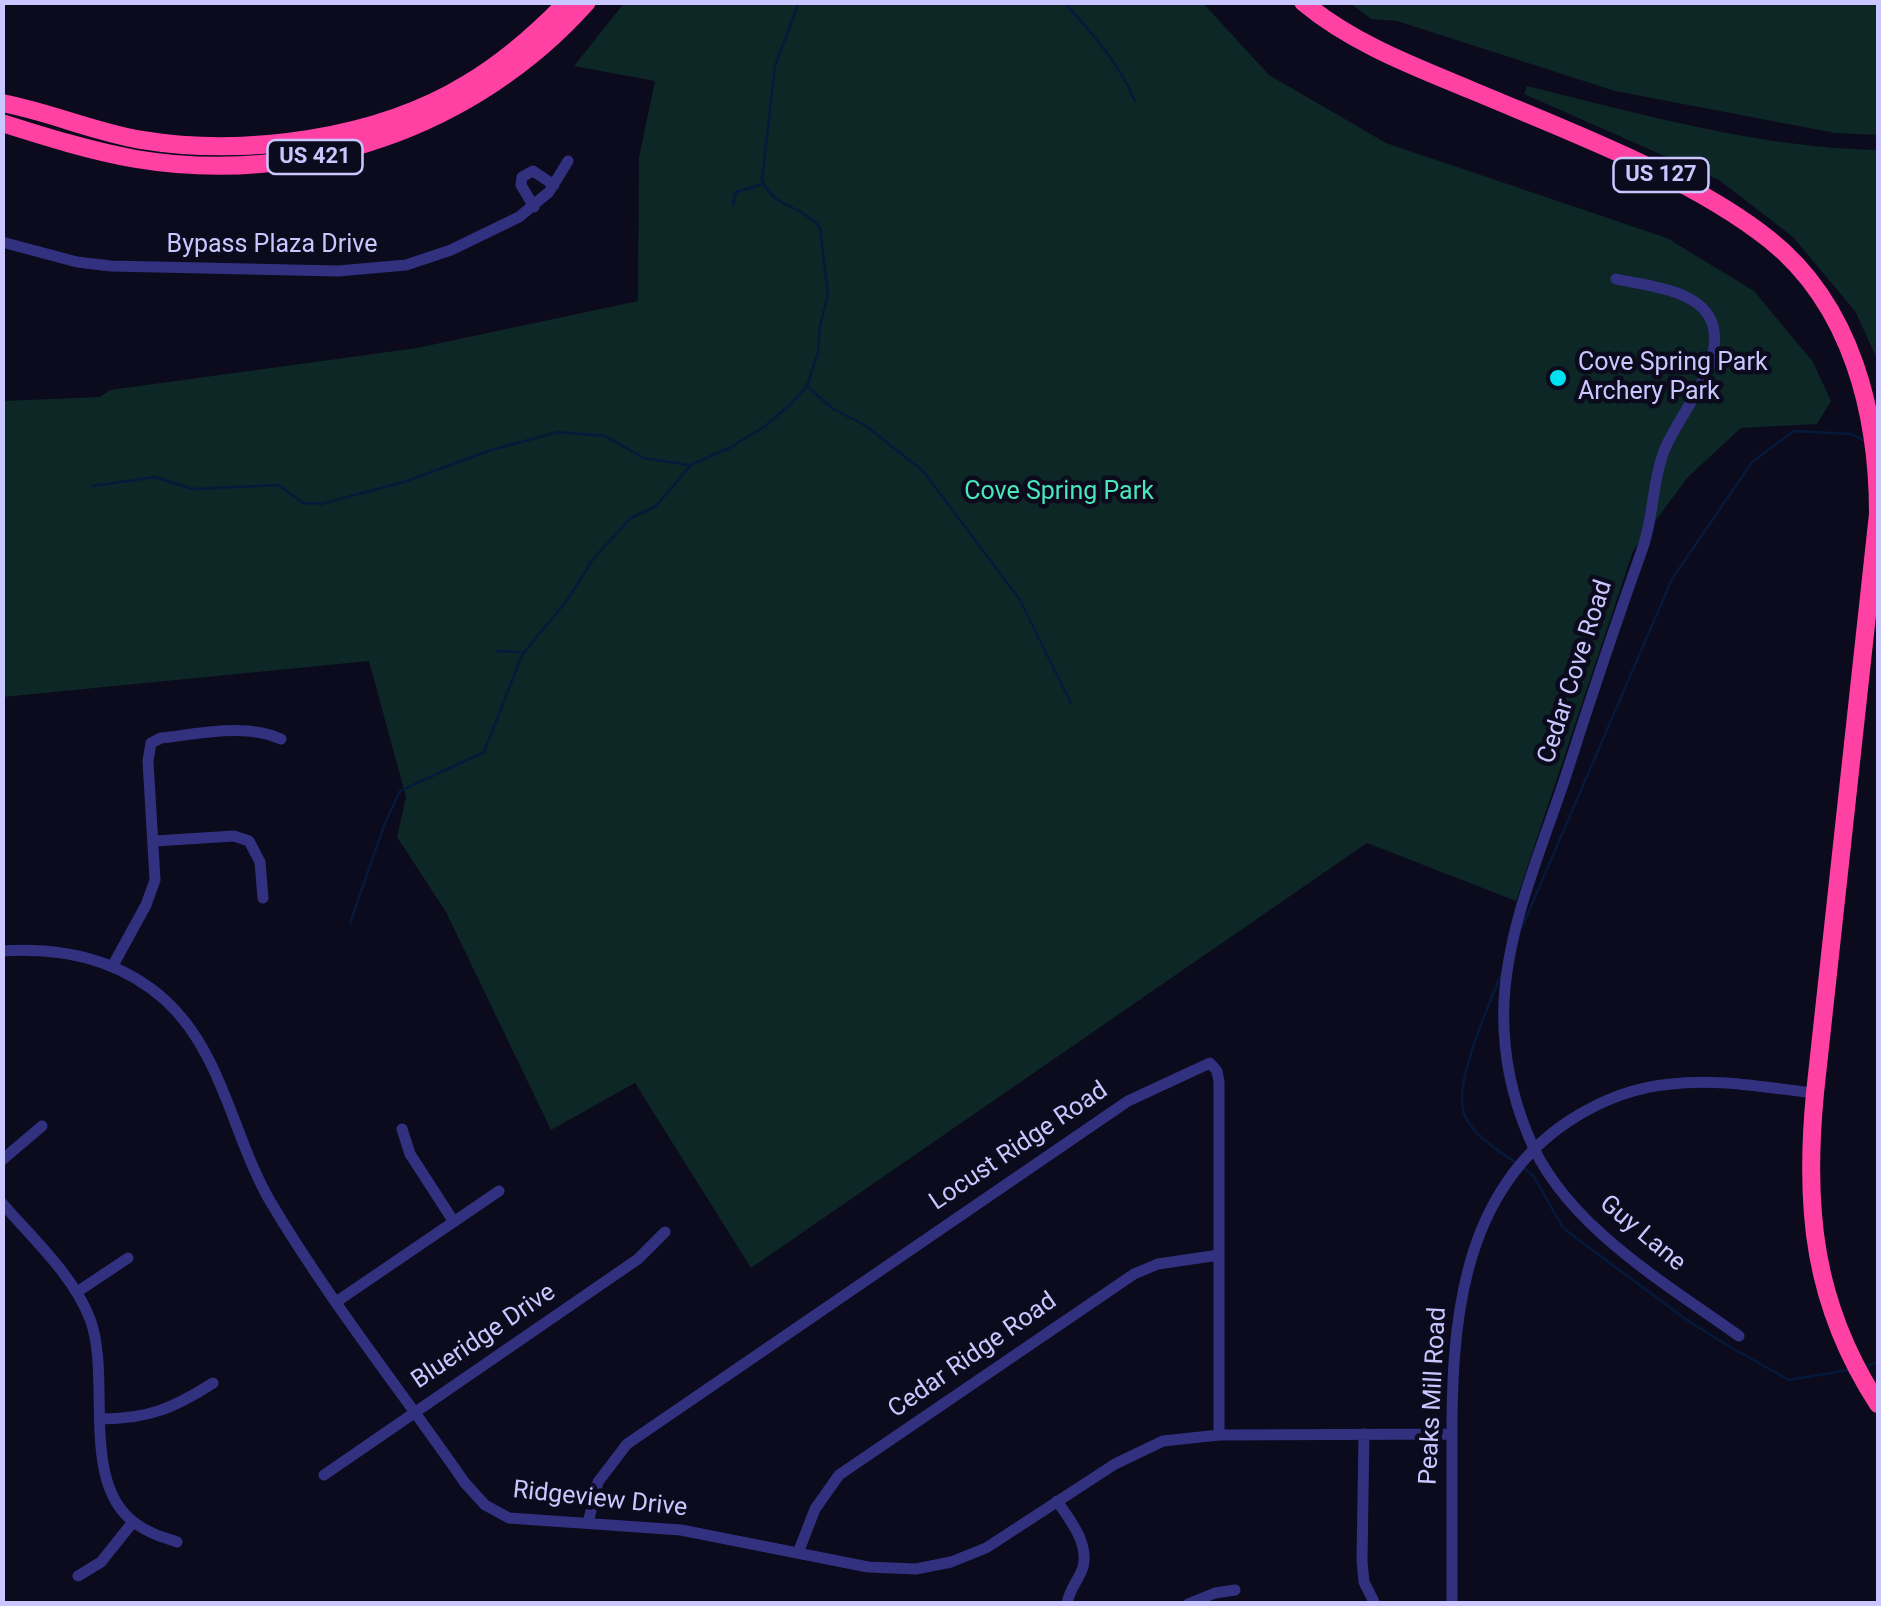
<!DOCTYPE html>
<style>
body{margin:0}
#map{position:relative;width:1881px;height:1606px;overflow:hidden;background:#0c0a1d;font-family:Roboto,sans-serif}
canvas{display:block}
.frame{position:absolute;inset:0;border:5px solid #cac6ff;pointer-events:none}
</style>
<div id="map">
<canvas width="1881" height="1606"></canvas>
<div class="frame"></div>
</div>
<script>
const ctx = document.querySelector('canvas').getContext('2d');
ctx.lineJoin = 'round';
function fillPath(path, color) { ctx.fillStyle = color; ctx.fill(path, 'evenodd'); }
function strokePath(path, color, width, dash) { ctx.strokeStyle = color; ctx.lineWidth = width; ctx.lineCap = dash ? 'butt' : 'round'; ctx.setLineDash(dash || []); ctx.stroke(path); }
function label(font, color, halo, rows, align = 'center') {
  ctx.font = font + ' Roboto,sans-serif'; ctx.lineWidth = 9; ctx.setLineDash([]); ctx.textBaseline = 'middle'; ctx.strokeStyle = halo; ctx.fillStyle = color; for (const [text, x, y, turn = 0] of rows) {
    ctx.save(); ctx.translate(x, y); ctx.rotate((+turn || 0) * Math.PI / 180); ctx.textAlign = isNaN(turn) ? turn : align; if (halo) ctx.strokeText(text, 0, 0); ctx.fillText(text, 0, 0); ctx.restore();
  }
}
fillPath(new Path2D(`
 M625,2L1203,3L1269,75L1386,143L1667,238L1754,291L1813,362L1831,401L1817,424L1741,428L1688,477L1633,551L1516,901L1367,843L751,1268L635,1083L551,1130L446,912L397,837L406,797L369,661L3,697L2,401L100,397L110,390L417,348L638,301L639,157L655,81L574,66Z
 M1350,3H1878V135L1835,133L1615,91L1397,21L1371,19Z
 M1527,86C1641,114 1760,148 1878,150V361L1855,311L1793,237L1719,180L1524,94Z`), '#0c2725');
strokePath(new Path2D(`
 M1064,2C1093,35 1118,61 1135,101
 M733,205L736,192L763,184
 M808,387L832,408L866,426L923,471L1020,600L1071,703
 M93,486L155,477L193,489L279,485L303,503L321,504L407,481L488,451L558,432L605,436L644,458L689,465
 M497,651L520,652
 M1878,689V702
 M350,923L385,823L400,791L484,752L522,655L568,599L593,559L631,518L656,506L691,465L731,447L764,427L792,403L807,386L818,352L820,325L828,295L820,227C803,206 771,207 762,179L775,66L799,2
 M1522,927L1672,579L1752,462L1794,431L1851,434L1867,442
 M1501,975C1489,1004 1453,1085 1464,1113C1471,1134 1499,1151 1516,1163
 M1522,1167L1533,1175L1563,1228L1684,1318L1725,1344L1789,1380L1848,1370
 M1866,1366L1878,1362`), '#051a3b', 2.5);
strokePath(new Path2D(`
 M534,207L521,185L522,177L533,171L554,185
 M2,242L77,262L111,266L338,271L406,265L451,250L519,217L549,192L568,161
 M1616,279C1647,286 1703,289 1713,326C1724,366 1678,415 1664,451C1652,482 1654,515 1643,547C1617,620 1592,694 1568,769C1544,844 1508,922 1504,1002C1502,1047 1511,1094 1528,1135C1563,1224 1665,1283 1739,1336
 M155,841L234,836L249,841L260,862L263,898
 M2,951C62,947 119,959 165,1000C223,1053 232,1135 270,1201C328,1299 400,1389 465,1483L485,1505L509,1518L681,1530L868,1567L916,1569L951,1562L986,1548L1115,1464L1163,1441L1219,1435L1451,1434
 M112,967L146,905L155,880L148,761L151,743L161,738C198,734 246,723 281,739
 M402,1129L410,1154L454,1222
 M2,1160L42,1126
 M2,1203C33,1239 73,1275 90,1319C112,1377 79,1483 135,1523C148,1533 162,1537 177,1542
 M77,1292L128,1258
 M336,1302L499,1191
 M101,1419C148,1419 174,1408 213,1383
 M1364,1434L1362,1561L1364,1582L1375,1604
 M324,1475L638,1259L665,1232
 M1057,1501C1070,1520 1089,1543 1083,1567C1079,1580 1069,1589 1067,1604
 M588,1523L598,1482L627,1444L1128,1101L1210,1063L1217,1071L1219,1082V1435
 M798,1553L815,1509L839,1475L1134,1274L1158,1264L1219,1255
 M78,1576L101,1562L133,1522
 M1188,1604L1215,1593L1235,1590
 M1452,1604C1452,1553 1452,1502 1452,1452C1451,1330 1458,1192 1572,1119C1602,1100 1636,1087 1671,1084C1719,1078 1767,1088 1815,1093`), '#313180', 11);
strokePath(new Path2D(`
 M1303,2C1352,43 1413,66 1471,90C1565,130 1690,176 1770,240C1852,306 1878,414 1878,514L1815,1093C1804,1208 1813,1304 1878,1404
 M2,103C50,112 94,132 142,140C245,157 377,139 467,84C504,62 537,33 567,2
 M2,123C46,137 91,151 136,159C302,187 475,128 587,2`), '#ff41a3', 18);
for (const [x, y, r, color] of [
 [1558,378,10,"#00e1f1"]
]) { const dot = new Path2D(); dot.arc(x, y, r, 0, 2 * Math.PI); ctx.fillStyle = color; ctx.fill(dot); strokePath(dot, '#0c0a1d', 4); }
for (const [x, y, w] of [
 [315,157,95],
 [1661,175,95]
]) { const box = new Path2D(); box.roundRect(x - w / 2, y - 17, w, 34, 8); ctx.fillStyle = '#0c0a1d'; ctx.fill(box); strokePath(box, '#cac6ff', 2.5); }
label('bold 22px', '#cac6ff', null, [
 ["US 421",315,157],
 ["US 127",1661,175]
]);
label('25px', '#cac6ff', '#0c0a1d', [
 ["Bypass Plaza Drive",272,246],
 ["Cedar Cove Road",1576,672,-72],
 ["Locust Ridge Road",1019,1147,-34],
 ["Guy Lane",1642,1234,40],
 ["Blueridge Drive",484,1337,-34],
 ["Cedar Ridge Road",973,1356,-35],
 ["Peaks Mill Road",1434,1396,-87],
 ["Ridgeview Drive",600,1500,6]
]);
label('25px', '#cac6ff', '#0c0a1d', [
 ["Cove Spring Park",1578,364],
 ["Archery Park",1578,393]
], 'left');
label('25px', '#49e8ba', '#0c0a1d', [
 ["Cove Spring Park",1059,493]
]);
</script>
